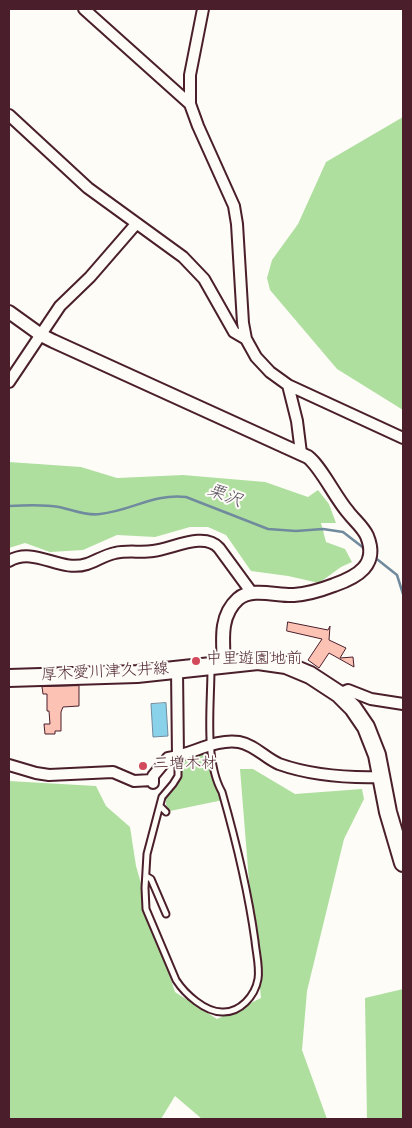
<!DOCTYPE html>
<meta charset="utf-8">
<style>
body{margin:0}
#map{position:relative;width:412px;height:1128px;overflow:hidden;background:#fdfcf7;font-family:Dekko,sans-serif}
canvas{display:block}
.frame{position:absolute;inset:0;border:10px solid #4a1f2b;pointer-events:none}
</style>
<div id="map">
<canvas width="412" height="1128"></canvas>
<div class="frame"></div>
</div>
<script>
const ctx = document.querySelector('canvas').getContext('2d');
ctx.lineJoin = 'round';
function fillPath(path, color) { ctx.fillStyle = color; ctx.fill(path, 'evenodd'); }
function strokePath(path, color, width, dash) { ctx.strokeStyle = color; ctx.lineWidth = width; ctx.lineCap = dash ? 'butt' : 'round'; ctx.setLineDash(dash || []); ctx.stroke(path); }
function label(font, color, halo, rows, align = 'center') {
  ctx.font = font + ' Dekko,"Klee One",sans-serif'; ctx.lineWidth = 4; ctx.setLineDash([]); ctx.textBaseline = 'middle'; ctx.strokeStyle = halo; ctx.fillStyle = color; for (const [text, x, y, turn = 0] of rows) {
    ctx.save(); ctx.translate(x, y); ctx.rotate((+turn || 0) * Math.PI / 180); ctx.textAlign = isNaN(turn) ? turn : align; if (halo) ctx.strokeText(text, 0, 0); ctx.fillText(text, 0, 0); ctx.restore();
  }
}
fillPath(new Path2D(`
 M403,117V410L337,369L270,290L267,278L272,260L298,224L326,162Z
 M9,462L81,467L117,478L183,475L265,482L308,497L318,490L329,504L336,523H321L326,542L345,549L352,562L341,567L319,583L288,576L251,571L226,535L208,527H190L155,537L117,535L83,550L50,552L25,543L9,548Z
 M206,751L210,753L214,780L221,793L223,800L170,811L166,805V798C178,786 182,777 181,760Z
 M240,769H253L295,794L362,789L364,799L344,839L307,991L302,1050L327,1119H202L175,1096L161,1119H9V781L96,786L106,806L130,827L136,866L155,932L175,992L217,1019L261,998L249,881Z
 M403,989V1119H367L365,998Z`), '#afdf9f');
const water = new Path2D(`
 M166,703L168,736L153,737L151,704Z`);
fillPath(water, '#89d2ea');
strokePath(water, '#708a9e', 1);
strokePath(new Path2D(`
 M9,506C25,505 43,504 59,507C73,510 86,516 100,514C131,511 154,493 186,497L268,529L296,531L323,529L343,532L365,549
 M373,556L397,575L403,594`), '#708a9e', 2.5);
const building = new Path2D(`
 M288,622L328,630L330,626L329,640L346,648L340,658L353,657L354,667L329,653L319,668L308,660L322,639L287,631Z
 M79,686V706L63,707L61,712V731H55V734H45L44,724H50L49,711H47V694H43L42,687Z`);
fillPath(building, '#fcc2b4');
strokePath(building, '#4a1f2b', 1);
const service = new Path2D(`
 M178,757V776L173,784L162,797L147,854L145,888L146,909L176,980C185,994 205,1012 222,1012C240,1013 255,996 258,979C260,967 256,953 255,941C248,890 236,841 222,792C204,760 211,705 211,669
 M160,806L166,812
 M146,876L151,879L166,914`);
const minor = new Path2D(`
 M84,9L190,104
 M203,9L190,75V104L198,126L234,206L237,224L243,323L246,339L256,357L270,372L288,385L297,421L301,453
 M9,115L88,188L183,257L204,279L234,332L246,339
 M9,382L60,306L90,277L136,224
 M288,385L403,438
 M9,561C35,546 60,573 87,564C96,561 105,555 115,553C128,550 141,553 153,551C172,549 204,531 219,548L252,593
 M177,670L178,757
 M339,694L348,690L371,699L403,704
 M9,765L36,773L49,775L113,772L134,781L152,780
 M153,783V776L168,758C191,755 216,738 239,742C255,745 265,758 279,764C310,775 349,778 382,777`);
const tertiary = new Path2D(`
 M9,312L41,335L53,341L308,457C321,467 335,497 348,512C354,520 363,527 367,536C379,565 357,577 334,585C321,590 308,594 294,595C277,596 252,587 238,599C219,616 223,641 224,664`);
const primary = new Path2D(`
 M9,678L137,674L258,661L286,665L310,675L339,694L353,708L366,727L377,755L388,812L403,863`);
strokePath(service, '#4a1f2b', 9);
strokePath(minor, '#4a1f2b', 14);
strokePath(tertiary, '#4a1f2b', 16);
strokePath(primary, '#4a1f2b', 20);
strokePath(service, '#fdfcf7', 5);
strokePath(minor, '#fdfcf7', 10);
strokePath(tertiary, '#fdfcf7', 12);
strokePath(primary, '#fdfcf7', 16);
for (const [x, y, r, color] of [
 [196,661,5,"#d1495b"],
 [143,766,5,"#d1495b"]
]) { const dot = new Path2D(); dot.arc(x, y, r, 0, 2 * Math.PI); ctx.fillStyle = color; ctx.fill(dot); strokePath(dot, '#fdfcf7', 2); }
label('16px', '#4a1f2b', '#fdfcf7', [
 ["中里遊園地前",206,661],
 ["三増木材",153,766]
], 'left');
label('16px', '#4a1f2b', '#fdfcf7', [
 ["厚木愛川津久井線",105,674,-3]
]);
label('italic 18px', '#5d5564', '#fdfcf7', [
 ["栗沢",224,498,21]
]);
</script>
